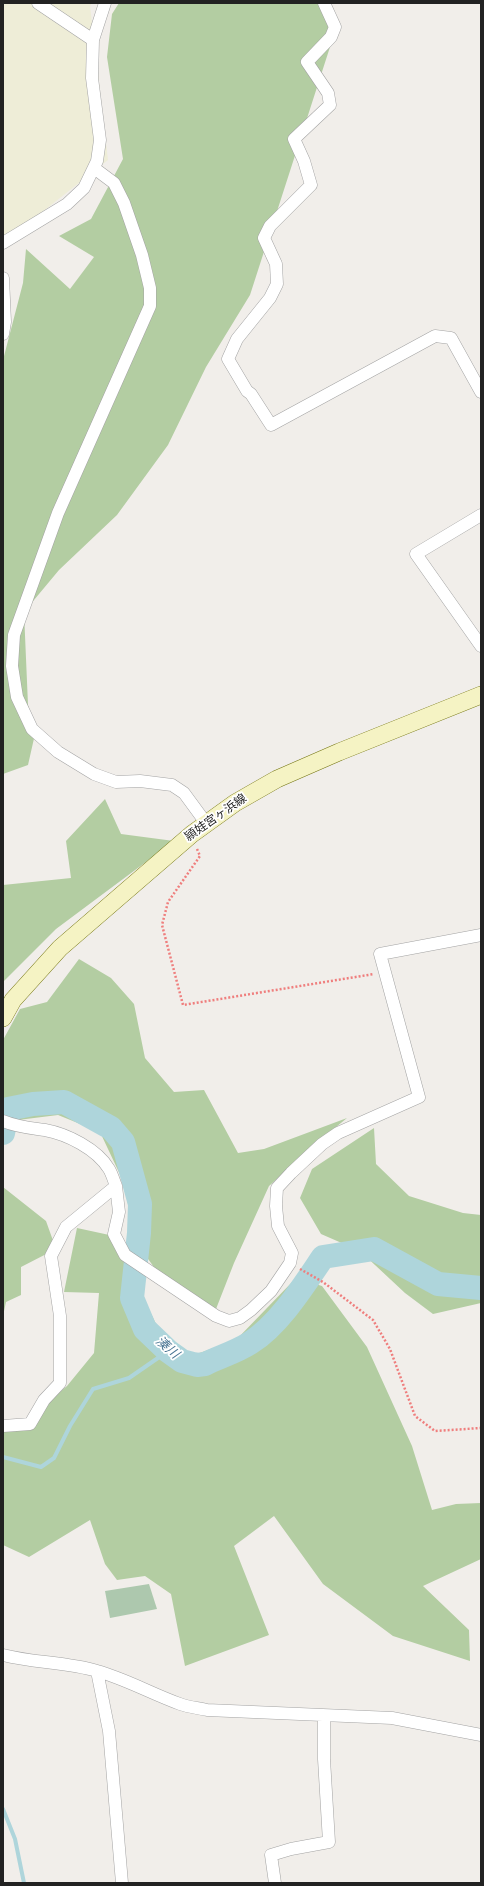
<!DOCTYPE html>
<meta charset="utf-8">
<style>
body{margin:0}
#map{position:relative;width:484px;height:1886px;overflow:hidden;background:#f1eeea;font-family:"DM Sans",sans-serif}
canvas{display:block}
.frame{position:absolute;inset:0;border:4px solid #222;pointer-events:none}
</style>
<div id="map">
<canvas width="484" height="1886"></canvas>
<div class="frame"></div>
</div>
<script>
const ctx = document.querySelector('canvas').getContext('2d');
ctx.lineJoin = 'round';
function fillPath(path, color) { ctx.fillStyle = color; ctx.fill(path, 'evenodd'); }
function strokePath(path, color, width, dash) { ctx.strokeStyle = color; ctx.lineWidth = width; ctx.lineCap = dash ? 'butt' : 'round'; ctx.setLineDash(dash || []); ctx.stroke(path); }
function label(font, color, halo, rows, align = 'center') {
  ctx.font = font + ' "DM Sans","Noto Sans JP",sans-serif'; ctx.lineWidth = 3.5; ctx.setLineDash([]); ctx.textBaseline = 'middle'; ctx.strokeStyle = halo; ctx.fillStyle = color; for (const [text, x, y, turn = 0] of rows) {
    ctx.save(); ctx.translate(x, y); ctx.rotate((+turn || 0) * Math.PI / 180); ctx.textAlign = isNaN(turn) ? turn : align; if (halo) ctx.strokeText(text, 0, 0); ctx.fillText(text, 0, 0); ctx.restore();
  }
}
fillPath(new Path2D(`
 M3,3H92L90,6L108,160L3,243Z`), '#eeedd7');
fillPath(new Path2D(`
 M119,3H330V47L250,295L206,367L168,445L117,515L59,570L24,612L28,705L35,734L28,765L3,774V360L23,283L26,249L70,289L94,257L59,236L91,219L123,159L107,57L112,14Z
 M105,799L121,834L174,841L56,929L3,982V885L71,878L66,841Z
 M79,959L111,978L134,1004L145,1058L174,1092L204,1090L238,1153L264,1149L347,1118L313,1146L269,1186L234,1263L216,1309L159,1274L135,1241L124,1183L100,1132L58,1115L10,1121L3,1119V1040L20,1009L47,1002Z
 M374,1128L376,1164L409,1196L463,1213L481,1215V1303L433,1314L405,1293L360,1251L321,1234L300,1198L312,1169Z
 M3,1187L46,1221L56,1249L21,1267V1295L6,1302L3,1316Z
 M77,1228L114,1236L155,1322L180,1360L236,1340L296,1278L322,1286L367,1347L412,1446L432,1510L456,1504L481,1503V1559L423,1586L469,1630L470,1661L393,1636L323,1584L274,1516L234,1546L269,1635L185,1666L171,1594L145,1576L117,1580L105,1564L90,1520L29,1557L3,1545V1430L16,1429L67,1386L94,1353L99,1293L64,1292Z`), '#b3cda2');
fillPath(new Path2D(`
 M149,1584L157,1609L110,1618L105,1591Z`), '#adc8ae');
strokePath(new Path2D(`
 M3,1457L41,1467L54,1458L70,1426L93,1389L129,1378L168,1351
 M3,1809L15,1839L24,1883`), '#aed5db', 4);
strokePath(new Path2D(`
 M3,1133L8,1109L33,1104L64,1102L111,1128L123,1142L140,1204L139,1233L132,1298L145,1329L168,1351L182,1361L197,1365L205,1364C219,1357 236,1352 250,1343C279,1325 304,1285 323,1257L374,1249L438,1284L481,1288`), '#aed5db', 24);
const street = new Path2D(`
 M38,3L93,40
 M324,3L335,27L331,37L307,62L328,93L330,105L294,139L304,161L311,185L270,226L264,238L276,264L277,284L270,298L237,339L228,359L247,391L251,394L271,425L435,336L451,338L481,392
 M94,168L114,183L124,203L142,255L150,288V306L58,513L14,635L12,666L17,697L32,729L58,752L94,774L116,782L140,781L172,785L184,793L206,823
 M3,243L67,204L84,188L97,161L100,140L92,78L93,40L105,3
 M3,278L5,322L3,334
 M481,515L416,554L481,646
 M3,1121C17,1127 30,1128 45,1130C67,1134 97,1149 109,1169C112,1174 114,1181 116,1186L66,1227L51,1256L60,1316V1383L44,1400L30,1424L3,1426
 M116,1186L119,1212L114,1234L125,1255L216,1316L229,1321L240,1318L251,1310L271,1291L290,1263L292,1253L278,1226L276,1206L277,1188L291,1173L322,1144L338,1133L419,1097L380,954L481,935
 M3,1655C34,1663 67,1662 97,1671C126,1679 152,1694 180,1704C188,1707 198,1708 207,1710L392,1718L481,1735
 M97,1671L109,1731L122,1883
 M275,1883L271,1855L291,1849L329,1842L324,1759V1716`);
const secondary = new Path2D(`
 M3,1018L13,1000L60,948L192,834L235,803L277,779L339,752L481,695`);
strokePath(street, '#a3a3a3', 13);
strokePath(secondary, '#72730f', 18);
strokePath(new Path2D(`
 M197,849L200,856L168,902L162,925L183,1005L374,974
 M300,1269L323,1282L373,1320L390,1349L415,1416L435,1431L481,1428`), '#ef7e7d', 2.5, [2, 2]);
strokePath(street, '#fff', 12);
strokePath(secondary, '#f5f3c4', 17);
label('12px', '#222', '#fff', [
 ["頴娃宮ヶ浜線",216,818,-35]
]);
label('italic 13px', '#4b7694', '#fff', [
 ["湊川",167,1348,41]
]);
</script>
